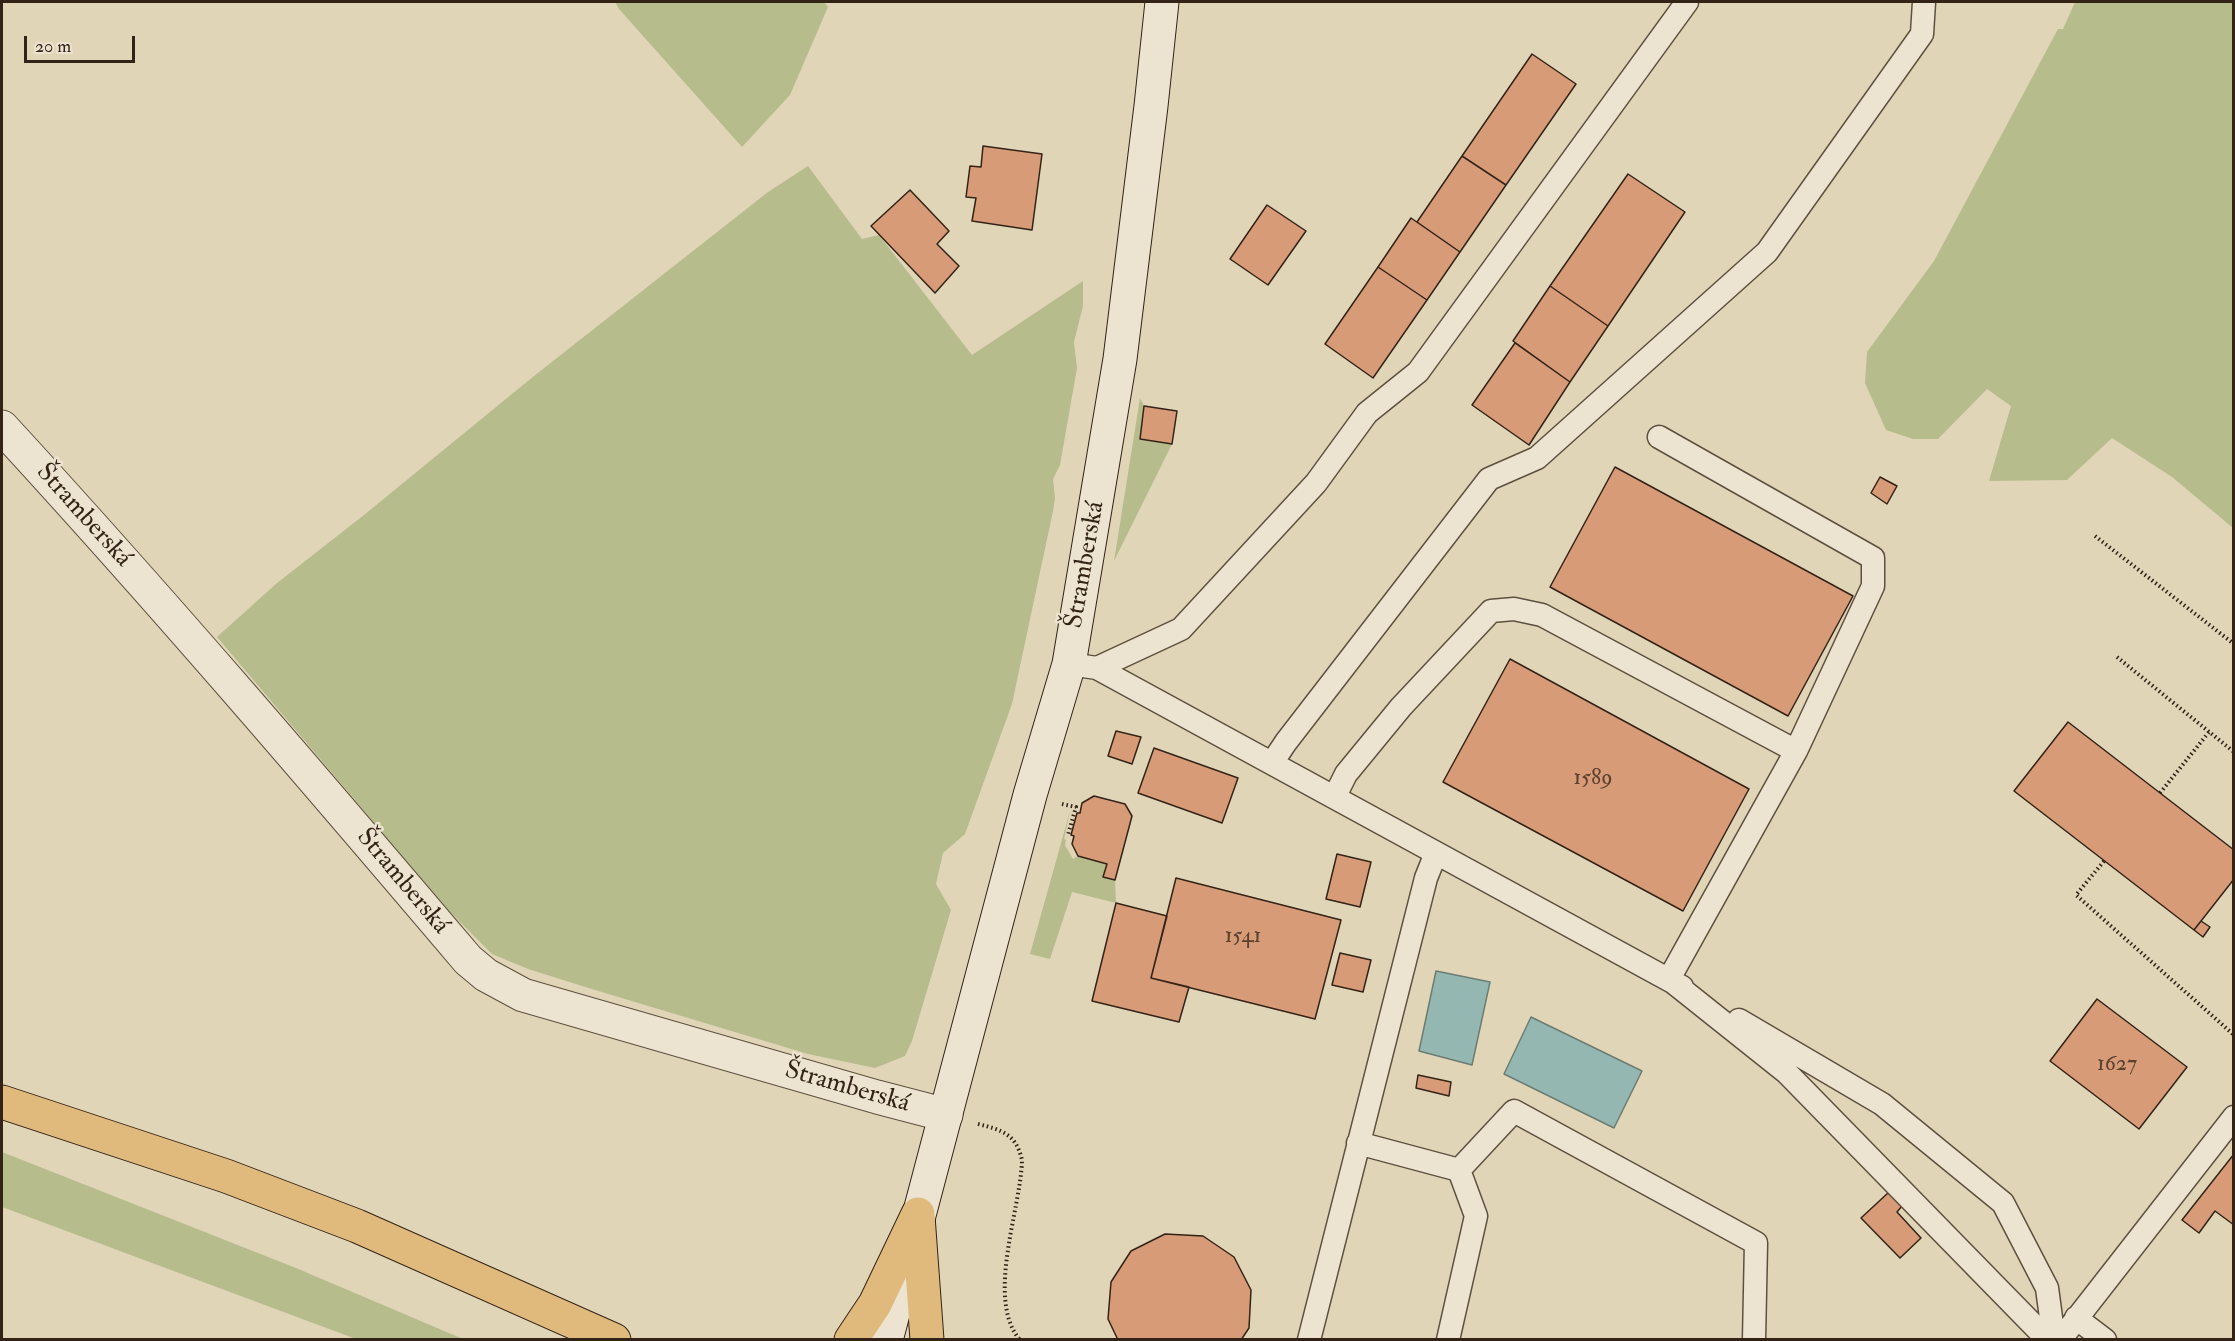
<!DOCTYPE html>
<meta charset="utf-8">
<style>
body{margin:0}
#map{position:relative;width:2235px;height:1341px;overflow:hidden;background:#e1d5b8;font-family:"IM FELL Double Pica",serif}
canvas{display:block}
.frame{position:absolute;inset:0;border:3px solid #332317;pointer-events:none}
.scale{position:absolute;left:24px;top:36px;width:111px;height:27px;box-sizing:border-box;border:3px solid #332317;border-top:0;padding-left:8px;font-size:18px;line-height:21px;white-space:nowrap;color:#332317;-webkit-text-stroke:4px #ece4d1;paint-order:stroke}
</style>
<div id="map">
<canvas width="2235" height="1341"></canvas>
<div class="frame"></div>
<div class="scale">20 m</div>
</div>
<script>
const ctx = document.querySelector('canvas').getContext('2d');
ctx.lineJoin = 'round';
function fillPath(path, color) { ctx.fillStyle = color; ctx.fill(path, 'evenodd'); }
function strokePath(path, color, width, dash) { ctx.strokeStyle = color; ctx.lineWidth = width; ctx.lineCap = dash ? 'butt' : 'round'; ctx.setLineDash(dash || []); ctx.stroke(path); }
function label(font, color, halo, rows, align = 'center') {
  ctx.font = font + ' "IM FELL Double Pica",serif'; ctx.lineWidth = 5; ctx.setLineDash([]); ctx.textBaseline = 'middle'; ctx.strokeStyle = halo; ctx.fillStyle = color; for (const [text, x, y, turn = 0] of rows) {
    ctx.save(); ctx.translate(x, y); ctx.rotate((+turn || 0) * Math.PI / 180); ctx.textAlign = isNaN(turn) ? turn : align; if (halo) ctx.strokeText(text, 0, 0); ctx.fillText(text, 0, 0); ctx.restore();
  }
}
fillPath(new Path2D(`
 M615,2H824L828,7L790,95L742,147L619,9Z
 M2075,2H2233V528L2172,477L2112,438L2067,480L1989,481L2011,406L1987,389L1938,439H1913L1886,430L1865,383L1867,352L1934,261L2058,29H2063Z
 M808,166L862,239L879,235L972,355L1083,281V306L1074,342L1077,368L1060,465L1053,479L1055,498L1053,511L1012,704L965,834L943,853L936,884L951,910L912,1041L905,1056L875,1068L808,1054L595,990L528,969L492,954L425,887L376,825L217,637L277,583L364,515L534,376L768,192Z
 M1140,398L1144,406L1140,439L1172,444L1114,561Z
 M1070,811L1064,839L1066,840L1065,845L1073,859L1078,856L1107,864L1103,877L1115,880L1116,903L1072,892L1050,959L1030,954Z
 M2,1152L296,1268L463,1339H356L2,1207Z`), '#b6bc8c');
const water = new Path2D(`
 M1436,971L1490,982L1472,1065L1419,1051Z
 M1531,1017L1642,1071L1614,1128L1504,1074Z`);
fillPath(water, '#94b8b1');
strokePath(water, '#6d7c73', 1.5);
const building = new Path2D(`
 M1532,54L1576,84L1506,185L1462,156Z
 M983,146L1042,154L1032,230L972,221L976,198L966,197L970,166L981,167Z
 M1462,156L1506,185L1460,252L1417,222Z
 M1628,174L1685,212L1608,326L1550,286Z
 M910,190L949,231L937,244L959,266L935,293L871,226Z
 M1267,205L1306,231L1268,285L1230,259Z
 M1411,218L1460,252L1427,300L1378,267Z
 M1378,267L1427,300L1373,378L1325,344Z
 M1550,286L1608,326L1570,382L1513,341Z
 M1515,343L1570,382L1529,445L1472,405Z
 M1144,406L1177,411L1172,444L1140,439Z
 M1615,467L1853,596L1788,716L1550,587Z
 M1880,477L1897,486L1887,504L1871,493Z
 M1510,659L1749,789L1683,911L1443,782Z
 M2068,722L2234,850V879L2194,930L2014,791Z
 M1116,731L1141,737L1132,764L1108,756Z
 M1154,748L1238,778L1222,823L1138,793Z
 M1094,796L1125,804L1132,816L1115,880L1103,877L1107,864L1078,856L1072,844L1074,836L1071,835L1077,813H1080L1082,803Z
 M1337,854L1371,862L1360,907L1326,899Z
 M1176,878L1341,920L1315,1019L1151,978Z
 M1116,903L1167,916L1151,978L1189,987L1179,1022L1092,1001Z
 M2201,921L2210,927L2203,937L2194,930Z
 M1340,953L1371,960L1363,992L1332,985Z
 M2097,999L2187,1067L2139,1129L2050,1061Z
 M1418,1075L1451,1082L1449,1096L1416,1088Z
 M2234,1154V1225L2215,1211L2199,1233L2182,1220Z
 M1889,1192L1902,1206L1897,1212L1921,1238L1900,1258L1861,1218Z
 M1165,1234L1203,1236L1234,1257L1251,1290L1249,1328L1241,1340H1118L1108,1319L1111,1282L1131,1251Z`);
fillPath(building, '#d79b78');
strokePath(building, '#332317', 1.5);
const lane = new Path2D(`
 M1659,437L1873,558V586L1796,751
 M1069,664L1097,668L1682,987
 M1097,668L1181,629L1316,483L1367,413L1418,372L1687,2
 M1272,763L1286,742L1489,479L1537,458L1767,252L1922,34L1924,2
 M1335,796L1346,774L1401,707L1491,611L1514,609L1542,615L1796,751L1669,979L1787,1073L2048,1340
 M1739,1020L1882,1104L2003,1203L2047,1288L2054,1340
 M1358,1143L1459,1170L1514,1111L1756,1243L1754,1340
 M2076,1318L2105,1340
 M1309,1340L1426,878L1436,853
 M1448,1340L1476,1216L1459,1170
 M2060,1340L2234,1117`);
const street = new Path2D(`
 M2,427C162,601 315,780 468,960L486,975L523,995L877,1097L946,1115`);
const secondary = new Path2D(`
 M886,1340L1030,795L1069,664L1120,359L1151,106L1162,2`);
const primary = new Path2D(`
 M2,1102L226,1176L357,1226L614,1340
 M918,1216L927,1340
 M851,1340L875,1304L918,1214`);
strokePath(lane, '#5e503f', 25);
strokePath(street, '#5e503f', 35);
strokePath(secondary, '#332317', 35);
strokePath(primary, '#332317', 35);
strokePath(new Path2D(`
 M2095,536L2234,644
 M2117,657L2234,752
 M2160,793L2209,732
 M1062,804L1076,807L1068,835
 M2104,861L2076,895L2234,1035
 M978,1124C1002,1130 1016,1134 1022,1160C1021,1209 985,1299 1020,1340`), '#332317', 4, [1.5, 3]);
strokePath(lane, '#ece4d1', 22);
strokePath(street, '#ece4d1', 33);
strokePath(secondary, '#ece4d1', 33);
strokePath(primary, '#e0ba7c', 33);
label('22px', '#5c412f', null, [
 ["1589",1593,779],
 ["1541",1243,937],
 ["1627",2117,1065]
]);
label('26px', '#332317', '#ece4d1', [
 ["Štramberská",83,516,48],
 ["Štramberská",1086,565,-80],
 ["Štramberská",402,882,50],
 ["Štramberská",847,1088,16]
]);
</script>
